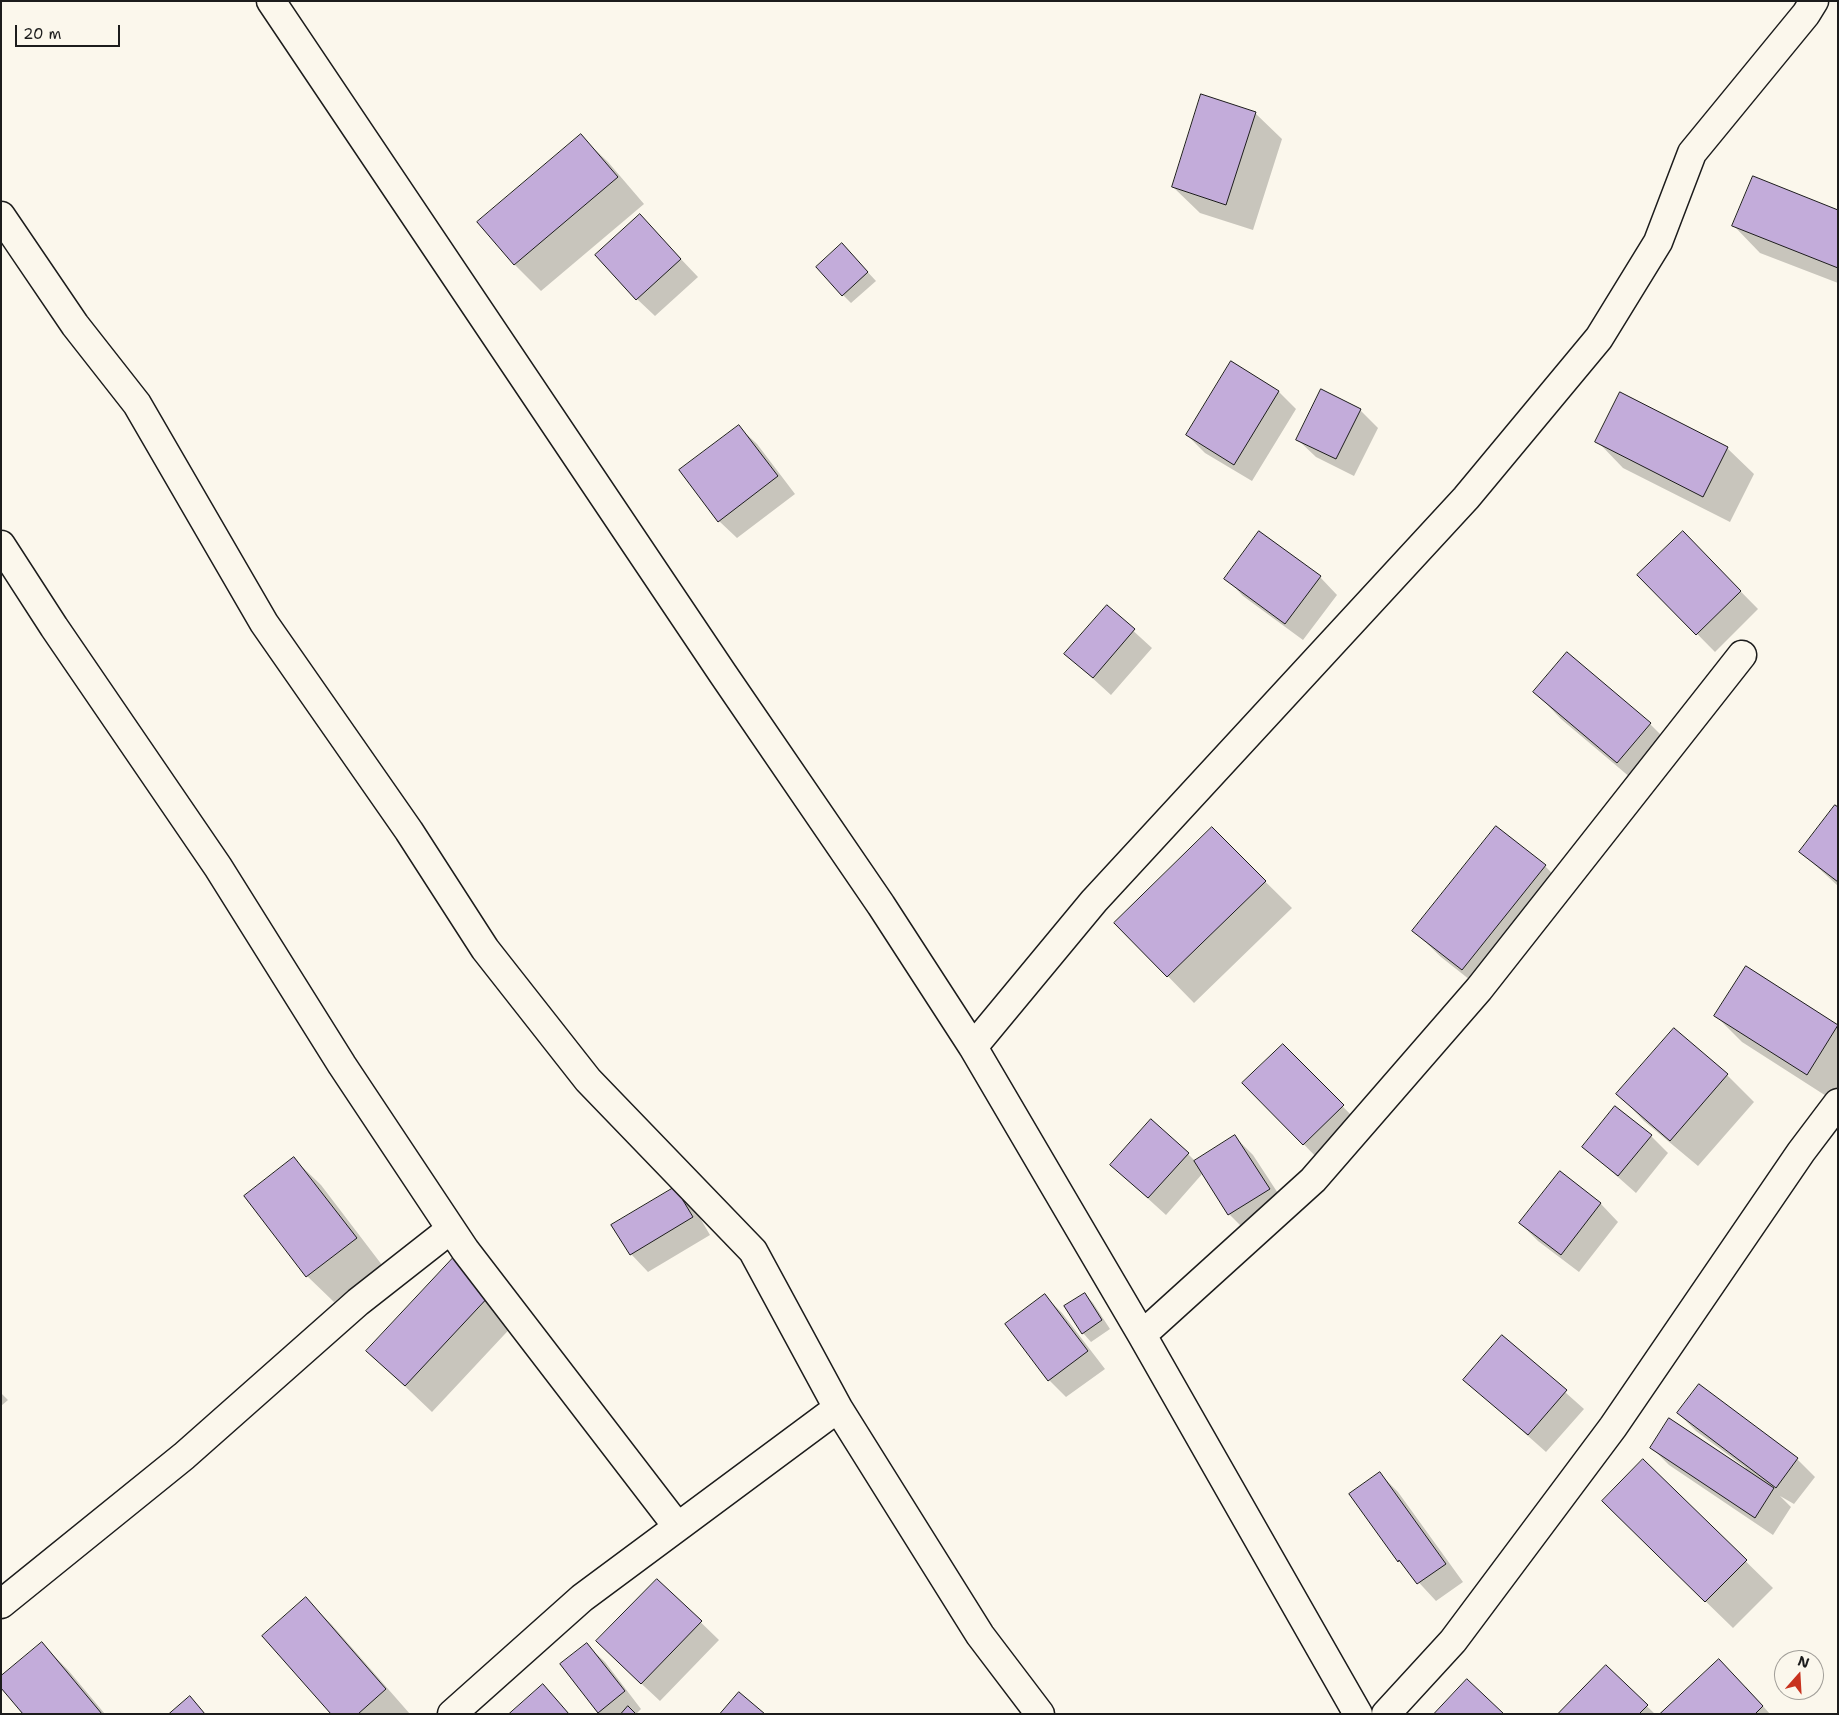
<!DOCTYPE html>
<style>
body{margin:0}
#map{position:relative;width:1839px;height:1715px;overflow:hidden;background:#fbf7ec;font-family:"Shantell Sans",sans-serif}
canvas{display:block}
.frame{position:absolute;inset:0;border:2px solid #1c1c1c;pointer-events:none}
.north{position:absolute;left:1774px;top:1650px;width:50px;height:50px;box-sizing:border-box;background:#fbf7ec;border:1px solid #a29f99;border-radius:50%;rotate:19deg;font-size:14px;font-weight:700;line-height:20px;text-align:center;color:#1c1c1c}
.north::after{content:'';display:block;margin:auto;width:18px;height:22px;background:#c8321e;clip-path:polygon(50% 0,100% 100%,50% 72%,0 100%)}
.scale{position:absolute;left:15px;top:25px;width:105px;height:22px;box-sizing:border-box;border:2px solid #1c1c1c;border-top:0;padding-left:6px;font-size:15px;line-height:18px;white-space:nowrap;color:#1c1c1c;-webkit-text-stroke:4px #fbf7ec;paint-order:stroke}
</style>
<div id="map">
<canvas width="1839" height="1715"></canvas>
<div class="frame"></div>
<div class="north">N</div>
<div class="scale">20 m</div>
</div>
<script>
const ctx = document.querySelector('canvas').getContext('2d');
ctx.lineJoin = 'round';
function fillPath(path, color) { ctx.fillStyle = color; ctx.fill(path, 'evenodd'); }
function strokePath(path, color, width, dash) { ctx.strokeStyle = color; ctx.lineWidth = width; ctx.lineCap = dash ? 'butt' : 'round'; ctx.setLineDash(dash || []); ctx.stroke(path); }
fillPath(new Path2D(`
 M1255,113L1282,139L1253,230L1200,213L1173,187Z
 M581,136L608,162L644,204L541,291L515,265L479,222Z
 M1838,211V283L1760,253L1734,226Z
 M640,216L698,277L655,316L637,299Z
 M850,253L876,281L851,303L843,295Z
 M1232,363L1279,392L1296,409L1252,481L1205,453L1187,435Z
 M1360,410L1378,428L1354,476L1316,457L1298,440Z
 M739,427L757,444L795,494L737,538L719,521Z
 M1597,441L1727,448L1754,474L1730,522L1623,468Z
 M1683,533L1758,609L1715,652L1639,575Z
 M1320,577L1337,595L1303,640L1243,596L1226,578Z
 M1107,607L1152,648L1111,695L1066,654Z
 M1535,692L1650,724L1676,750L1644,789L1561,719Z
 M1838,808V886L1801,852Z
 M1212,829L1292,908L1194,1003L1116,923Z
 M1545,866L1571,893L1489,995L1441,957L1414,931Z
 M1746,967L1838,1026V1095L1834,1101L1742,1042L1715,1015Z
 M1674,1030L1727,1075L1754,1102L1698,1166L1644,1121L1618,1094Z
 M1283,1046L1360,1124L1321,1162L1244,1083Z
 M1651,1136L1668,1153L1636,1193L1584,1147Z
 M1235,1137L1253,1155L1287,1207L1247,1232L1229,1214L1203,1173L1166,1215L1111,1165L1188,1154L1196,1162Z
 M294,1159L321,1185L382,1265L334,1302L307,1276Z
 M1560,1172L1601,1204L1618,1222L1579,1272L1538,1241L1520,1223Z
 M675,1189L693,1206L710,1235L648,1272L631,1254Z
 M454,1259L518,1320L432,1412L368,1351Z
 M1085,1294L1093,1303L1110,1329L1091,1342L1083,1333Z
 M1045,1296L1062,1313L1105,1369L1066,1397L1049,1380Z
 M1502,1336L1584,1409L1546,1452L1465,1380Z
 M1699,1386L1797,1459L1815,1477L1794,1504L1780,1496L1791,1507L1773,1535L1669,1465L1652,1448L1744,1470L1746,1468L1696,1431L1678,1413Z
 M1,1393L8,1400L1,1406Z
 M1643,1461L1773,1588L1733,1628L1630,1528Z
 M1380,1474L1398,1492L1463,1582L1436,1601L1399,1561L1351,1495Z
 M657,1580L719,1640L660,1701L615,1659Z
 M306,1599L332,1625L410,1714H333Z
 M42,1644L68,1670L105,1714H25Z
 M587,1645L605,1662L641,1709L636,1714H600L599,1712Z
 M1606,1667L1655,1714H1560Z
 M1746,1687L1770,1714H1662Z`), '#0003');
const building = new Path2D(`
 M1201,94L1256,112L1226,205L1172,187Z
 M581,134L618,177L514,265L477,222Z
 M1753,176L1838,210V268L1732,226Z
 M640,214L681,259L636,300L595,255Z
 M842,243L868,272L842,296L816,267Z
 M1231,361L1279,391L1234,465L1186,435Z
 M1321,389L1361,409L1336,459L1296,440Z
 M1620,392L1728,447L1703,497L1595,442Z
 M739,425L778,476L718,522L679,470Z
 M1259,531L1321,576L1285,624L1224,579Z
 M1683,531L1741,591L1696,635L1637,575Z
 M1107,605L1135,629L1093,678L1064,654Z
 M1567,652L1651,723L1617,763L1533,692Z
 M1835,805L1838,807V882L1799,852Z
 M1496,826L1546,865L1462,970L1412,931Z
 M1212,827L1266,881L1167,977L1114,923Z
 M1746,966L1838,1025L1807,1075L1714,1016Z
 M1674,1028L1728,1074L1670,1141L1616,1094Z
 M1283,1044L1344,1105L1303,1145L1242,1083Z
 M1615,1106L1652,1135L1618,1176L1582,1147Z
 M1151,1119L1189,1153L1148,1198L1110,1165Z
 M1235,1135L1270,1189L1228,1215L1194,1161Z
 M294,1157L357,1238L306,1277L244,1196Z
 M1560,1171L1601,1203L1561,1255L1519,1223Z
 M675,1187L693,1217L630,1255L611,1225Z
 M454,1257L492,1293L405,1386L366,1351Z
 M1085,1293L1102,1320L1082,1334L1064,1306Z
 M1045,1294L1088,1351L1048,1381L1005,1324Z
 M1502,1335L1567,1390L1528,1435L1463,1380Z
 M1699,1384L1798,1458L1776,1488L1677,1413Z
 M1669,1418L1774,1488L1755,1518L1650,1448Z
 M1643,1459L1747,1560L1705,1602L1602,1501Z
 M1380,1472L1446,1564L1417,1584L1399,1560L1398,1562L1349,1494Z
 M657,1579L702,1621L641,1684L596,1641Z
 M306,1597L386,1689L358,1714H331L262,1636Z
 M42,1642L102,1714H23L1,1688V1676Z
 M587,1643L625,1691L598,1713L560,1664Z
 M1719,1659L1763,1706L1755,1714H1660Z
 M1606,1665L1648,1705L1639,1714H1558Z
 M1467,1679L1504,1714H1434Z
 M543,1684L569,1714H509Z
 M739,1692L765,1714H720Z
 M190,1696L205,1714H169Z
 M628,1706L636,1714H621Z`);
fillPath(building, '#c3acda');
strokePath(building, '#1c1c1c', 1);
const minor = new Path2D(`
 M271,1L723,674L881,905L973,1047L1142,1335L1358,1714
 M1,216L75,325L137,404L264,623L409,831L485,949L588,1080L753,1251L838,1408
 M1,545L54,627L218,867L342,1065L465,1250L677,1526
 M973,1047L1094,901L1466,498L1599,338L1658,242L1692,153L1806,14L1814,1
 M1142,1335L1313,1180L1479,989L1742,655
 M1,1604L184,1456L358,1302L451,1229
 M452,1714L582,1598L838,1408L980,1635L1040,1714
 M1386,1714L1453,1641L1613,1427L1801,1152L1838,1103`);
strokePath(minor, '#1c1c1c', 31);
strokePath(minor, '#fbf7ec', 28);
</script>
